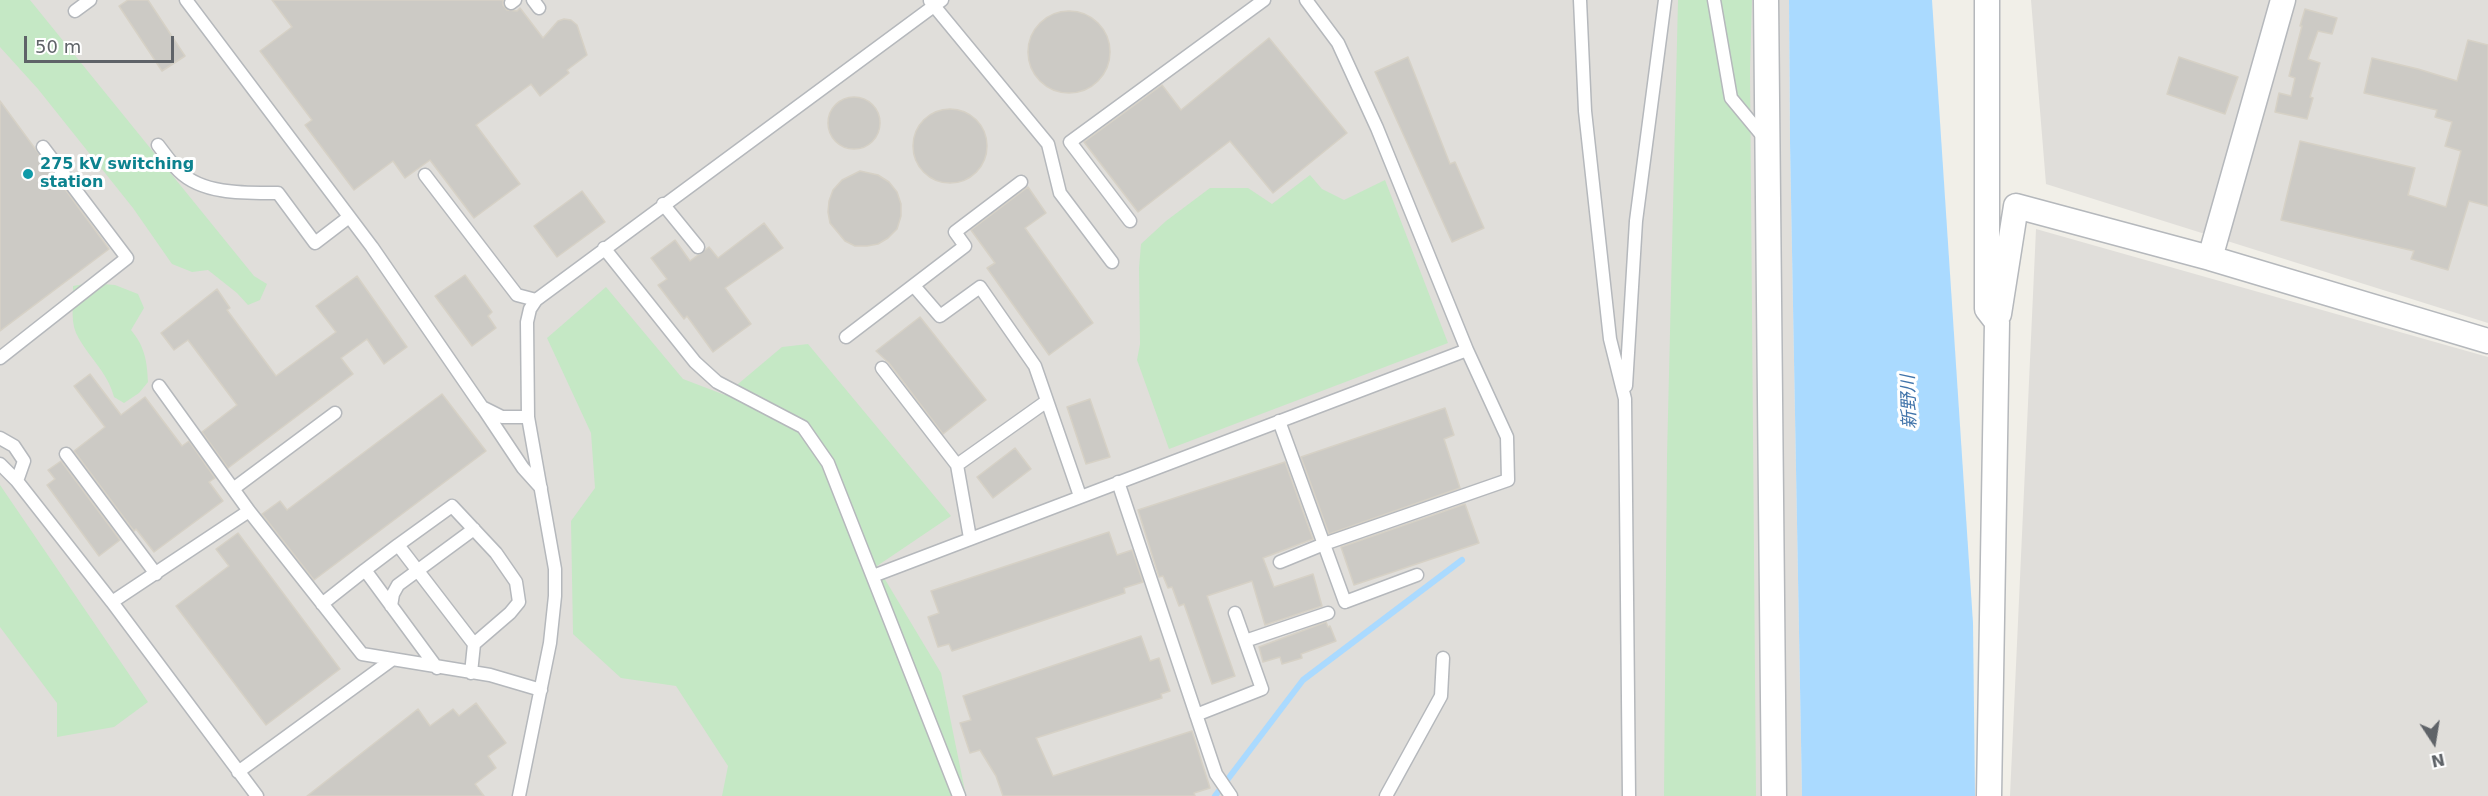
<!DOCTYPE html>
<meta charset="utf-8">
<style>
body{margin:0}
#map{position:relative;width:2488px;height:796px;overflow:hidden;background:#f1efe8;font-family:"DejaVu Sans",sans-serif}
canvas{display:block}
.north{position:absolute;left:2404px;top:712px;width:60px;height:60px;-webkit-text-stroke:4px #fff;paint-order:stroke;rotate:168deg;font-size:16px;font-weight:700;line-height:24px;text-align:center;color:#5f6368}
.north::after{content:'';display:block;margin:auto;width:21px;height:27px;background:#5f6368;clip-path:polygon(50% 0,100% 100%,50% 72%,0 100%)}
.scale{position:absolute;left:24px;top:36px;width:150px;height:27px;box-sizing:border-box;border:3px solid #5f6368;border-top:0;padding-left:8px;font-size:18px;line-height:21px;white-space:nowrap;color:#5f6368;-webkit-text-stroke:4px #fff;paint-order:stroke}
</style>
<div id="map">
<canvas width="2488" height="796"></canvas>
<div class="north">N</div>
<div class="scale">50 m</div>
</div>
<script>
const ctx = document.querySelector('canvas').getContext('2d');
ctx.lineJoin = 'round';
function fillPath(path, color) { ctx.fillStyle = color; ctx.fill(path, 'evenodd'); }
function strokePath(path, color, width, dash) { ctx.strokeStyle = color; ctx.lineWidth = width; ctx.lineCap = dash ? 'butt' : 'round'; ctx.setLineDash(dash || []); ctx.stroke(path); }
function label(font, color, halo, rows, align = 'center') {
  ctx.font = font + ' "DejaVu Sans","Noto Sans JP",sans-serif'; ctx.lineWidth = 6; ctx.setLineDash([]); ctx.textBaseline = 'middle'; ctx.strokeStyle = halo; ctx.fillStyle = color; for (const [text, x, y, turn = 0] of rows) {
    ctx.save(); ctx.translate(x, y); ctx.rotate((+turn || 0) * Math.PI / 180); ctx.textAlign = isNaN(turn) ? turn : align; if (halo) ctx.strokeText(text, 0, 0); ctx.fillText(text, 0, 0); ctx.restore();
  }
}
fillPath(new Path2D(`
 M0,0H1789L1790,143L1802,796H0Z
 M2031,0H2488V323L2046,184Z
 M2036,229L2488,357V796H2010Z`), '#e0deda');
fillPath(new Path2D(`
 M0,0H30L254,276L267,284L260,300L248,305L237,293L208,270L192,272L172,264L133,208L38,89L0,47Z
 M1678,0H1752L1750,71L1756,796H1664L1667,456Z
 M1310,175L1322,189L1344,200L1385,180L1448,343L1169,449L1137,360L1140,344L1139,268L1141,244L1166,221L1210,188H1248L1272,204Z
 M90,283L115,285L138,294L144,308L131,330C145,347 147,361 148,382L139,393L124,403L114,397C108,372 87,356 76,333C70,319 74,301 73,286Z
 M606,287L683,379L725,395L782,347L808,344L951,516L877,566L941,673L966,796H722L728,766L676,686L621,678L573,634L571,521L595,488L591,433L547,338Z
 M0,485L148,702L114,727L57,737V703L0,627Z`), '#c5e8c5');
fillPath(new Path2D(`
 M1789,0H1932L1973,623L1975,796H1802L1790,143Z`), '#aadaff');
strokePath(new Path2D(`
 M1215,796L1303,680L1462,560`), '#aadaff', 6);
const building = new Path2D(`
 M128,0H148L185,56L162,71L119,6Z
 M272,0H503V5L507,10L517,11L520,8L543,38L558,21L564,19L571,20L577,25L587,55L567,70L569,73L540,96L531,84L476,125L520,184L474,218L430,160L405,178L393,161L354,190L305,125L312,120L260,51L292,27Z
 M2305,9L2337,18L2332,34L2318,31L2308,59L2320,63L2310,97L2313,98L2307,119L2275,112L2279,93L2291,96L2295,78L2289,76L2302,26H2300Z
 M1028 52a41 41 0 1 1 82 0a41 41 0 1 1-82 0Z
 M1269,38L1347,133L1273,193L1230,141L1138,212L1084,142L1162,85L1181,110Z
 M2468,40L2488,45V206L2469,201L2448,270L2411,259L2414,251L2281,220L2300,141L2415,168L2408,195L2446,207L2461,151L2445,146L2452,122L2435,117L2437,110L2364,93L2372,58L2418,69L2457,81Z
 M1408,57L1450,164L1455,162L1484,228L1452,242L1375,72Z
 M2179,57L2238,77L2225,114L2167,94Z
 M828 123a26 26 0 1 1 52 0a26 26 0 1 1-52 0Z
 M0,101L109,249L0,331Z
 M913 146a37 37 0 1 1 74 0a37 37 0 1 1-74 0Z
 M860,171L878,175L889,182L897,192L901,204V216L897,229L888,238L878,244L867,246H855L845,241L830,223L828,212L829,201L833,190L842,180Z
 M1028,187L1046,213L1025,228L1093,323L1049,355L987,268L995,263L971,230Z
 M582,191L605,222L557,257L534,226Z
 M764,223L783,248L725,288L751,324L713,352L687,316L684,319L658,285L667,279L651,258L675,240L690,261L709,247L718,258Z
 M465,275L492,312L488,316L496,328L472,346L435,296Z
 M357,276L407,347L384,364L367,339L341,358L353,374L228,468L202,432L237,405L188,340L174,350L161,333L217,289L230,308L227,310L276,376L336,332L316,306Z
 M920,317L986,400L943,434L889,363L876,351Z
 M90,374L121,415L145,397L182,446L189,441L215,478L209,482L223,501L154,552L136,529L134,531L74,451L105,427L74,386Z
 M442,394L486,451L314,580L262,514L280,501L287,510Z
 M1090,399L1110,457L1086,464L1067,407Z
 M1445,408L1454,435L1444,439L1460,488L1329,534L1301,457Z
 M1015,448L1031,469L993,498L977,477Z
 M61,461L120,540L99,556L47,485L55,479L48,470Z
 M1285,462L1313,539L1263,558L1274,587L1313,574L1322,606L1265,625L1252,581L1207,596L1235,676L1212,684L1184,604L1179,606L1172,587L1168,588L1163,576L1159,577L1138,510Z
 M1465,504L1479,543L1354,585L1341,547Z
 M1109,532L1117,555L1132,550L1143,582L1124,588L1125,593L952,651L949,644L938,647L928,617L939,613L931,591Z
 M238,533L340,669L266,725L176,606L229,566L216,549Z
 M1326,622L1328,627L1330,626L1336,641L1301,654L1302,658L1282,664L1280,657L1263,662L1259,647Z
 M1141,636L1150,661L1159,658L1170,691L1161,694L1162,698L1036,738L1053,776L1192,731L1210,788L1194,793L1195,796H1003L996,776L980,750L970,753L960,723L971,720L963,696Z
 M476,703L506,743L488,756L496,768L475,784L484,796H307L418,709L430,726L453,709L459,716Z`);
fillPath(building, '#cccac5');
strokePath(building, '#d6d1c6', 1.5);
const service = new Path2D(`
 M186,0L372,247L482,407L502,417H528
 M533,0L539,8
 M1580,0L1585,111L1610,339L1625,399L1629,796
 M1714,0L1731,98L1765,139
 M930,1L1048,144L1060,193L1112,262
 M511,3L515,0
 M75,11L90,0
 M158,145C165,154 171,163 179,171C203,195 247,193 278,193L315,243L349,217
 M425,175L517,295L536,300
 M663,204L698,247
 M1130,221L1070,142L1264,0
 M604,248L695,362L717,382L803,427L828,463L959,796
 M914,286L940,316L980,287L1035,366L1080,496
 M846,337L965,246L955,232L1021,182
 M0,358L127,258L43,147
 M882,368L957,465
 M159,386L249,511L362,654L490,675L541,690
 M1626,386L1636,221L1665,0
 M483,408L523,468L541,488
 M1279,421L1345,602L1417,575
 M0,438L14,446L24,461L17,481
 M66,454L156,574
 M0,464L17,481L112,602L257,796
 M1118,482L1216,774L1231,796
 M233,489L335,413
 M970,538L957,465L1047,401
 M398,545L452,506L496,553L516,582L519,602L510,613L474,644
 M1280,562L1324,544L1508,480L1507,437L1467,350L1377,128L1338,43L1306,0
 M873,576L1467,350
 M112,602L249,511
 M322,604L365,570
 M391,606L393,594L398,585L474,529
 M1245,641L1328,613
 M437,668L365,570L398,545L474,644L471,673
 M1196,715L1262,689L1235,613
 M238,772L393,659
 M519,796L550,643L555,596V569L528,417L527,322L530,309L536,300L942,0
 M1386,796L1441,696L1443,658`);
const minor = new Path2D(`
 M1766,0L1774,796
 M1987,0V309L1997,322L1989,796
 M2210,258L2283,0
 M1999,314L2016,206L2210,258L2488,341`);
strokePath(service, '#b5b8bc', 15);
strokePath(minor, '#b5b8bc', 27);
strokePath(service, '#fff', 12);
strokePath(minor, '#fff', 24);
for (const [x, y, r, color] of [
 [28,174,6,"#0f9aa8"]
]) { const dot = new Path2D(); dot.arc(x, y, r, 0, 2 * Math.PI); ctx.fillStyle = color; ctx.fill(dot); strokePath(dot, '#fff', 2); }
label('bold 16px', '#0d838f', '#fff', [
 ["275 kV switching",40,165],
 ["station",40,183]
], 'left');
label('italic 18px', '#4174aa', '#fff', [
 ["新野川",1910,402,-92]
]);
</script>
